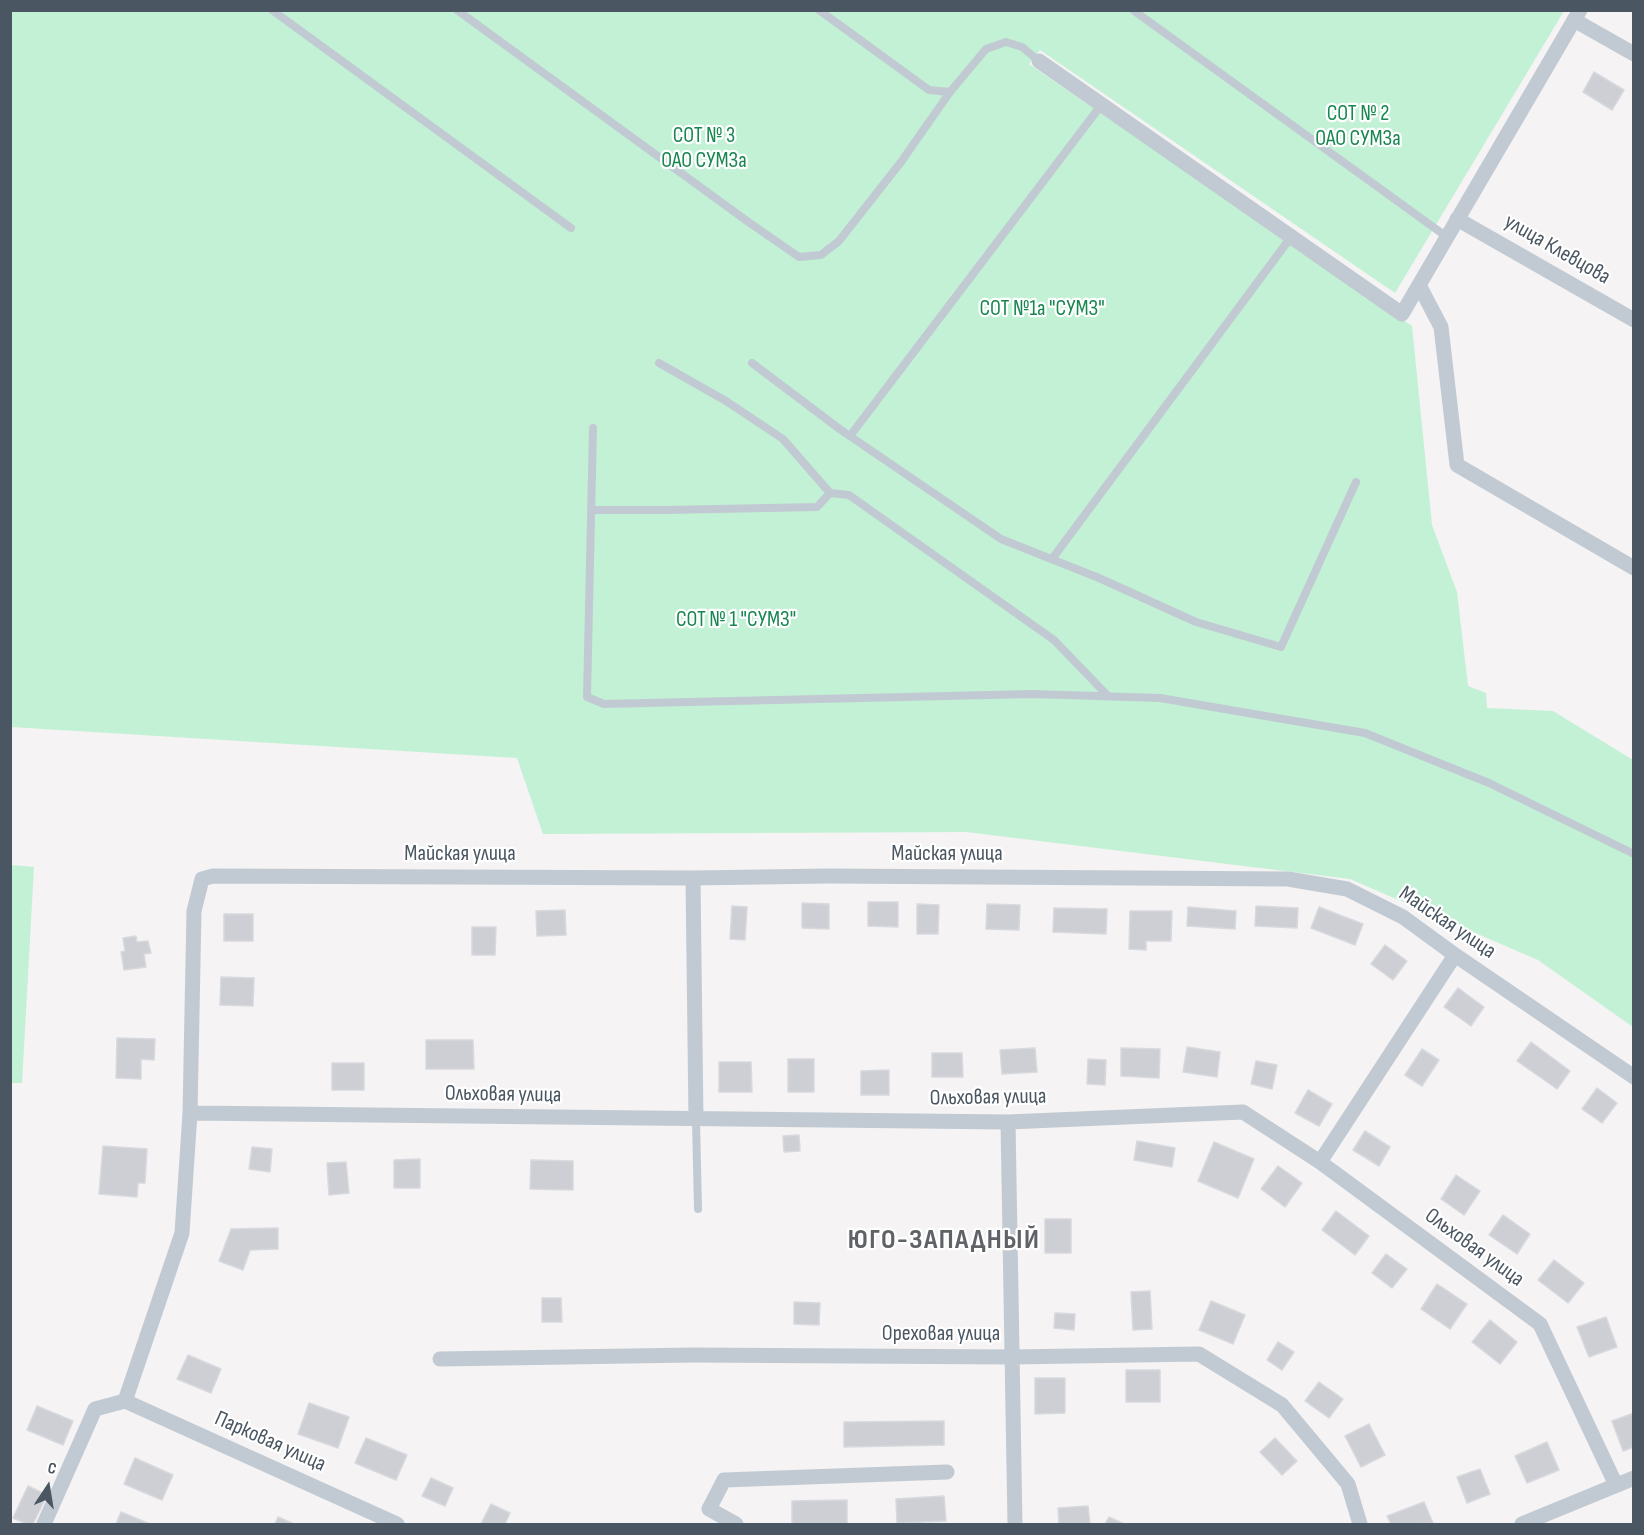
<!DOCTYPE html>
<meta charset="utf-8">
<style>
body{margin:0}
#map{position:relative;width:1644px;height:1535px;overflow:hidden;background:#f5f3f3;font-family:"Sofia Sans Condensed",sans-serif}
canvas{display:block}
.frame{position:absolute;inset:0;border:12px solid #4a5661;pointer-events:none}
.north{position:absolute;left:18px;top:1457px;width:60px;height:60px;-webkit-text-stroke:4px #fff;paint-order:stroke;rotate:12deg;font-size:16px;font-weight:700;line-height:24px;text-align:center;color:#4a5661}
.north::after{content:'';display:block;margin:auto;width:21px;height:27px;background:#4a5661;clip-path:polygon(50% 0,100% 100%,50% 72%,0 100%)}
</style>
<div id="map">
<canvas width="1644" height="1535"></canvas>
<div class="frame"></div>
<div class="north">С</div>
</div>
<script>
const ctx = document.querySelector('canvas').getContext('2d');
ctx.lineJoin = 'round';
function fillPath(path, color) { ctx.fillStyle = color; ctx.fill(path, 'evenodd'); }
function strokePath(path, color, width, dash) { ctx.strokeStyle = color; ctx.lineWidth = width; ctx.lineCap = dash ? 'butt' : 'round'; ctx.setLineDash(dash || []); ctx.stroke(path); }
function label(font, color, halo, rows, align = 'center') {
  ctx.font = font + ' "Sofia Sans Condensed",sans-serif'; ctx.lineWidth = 4.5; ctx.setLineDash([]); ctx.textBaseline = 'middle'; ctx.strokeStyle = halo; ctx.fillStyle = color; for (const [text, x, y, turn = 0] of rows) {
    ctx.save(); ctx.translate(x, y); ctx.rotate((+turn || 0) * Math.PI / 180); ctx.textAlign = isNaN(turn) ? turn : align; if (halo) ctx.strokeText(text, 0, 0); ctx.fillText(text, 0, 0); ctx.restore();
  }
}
fillPath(new Path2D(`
 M10,11H1564L1395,293L1040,50L1029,64L1412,326L1432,525L1457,592L1468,686L1486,693L1487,708L1553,711L1633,760V1027L1538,960L1350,879L966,832L543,834L517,758L11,727Z
 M11,865L34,867L22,1083H11Z`), '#c3f1d5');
const building = new Path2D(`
 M1594,72L1624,90L1612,110L1583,92Z
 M868,902H898V927L868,926Z
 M802,903L829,904V929L802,928Z
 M917,904L939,905L938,934H917Z
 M987,904L1020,905L1019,930L986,929Z
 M732,906L747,907L745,940L730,939Z
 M1256,906L1298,908L1297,928L1255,926Z
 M1188,907L1236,911L1235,929L1187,926Z
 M1319,907L1363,924L1355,945L1311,928Z
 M1054,908L1107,909L1106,934L1053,932Z
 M565,910L566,935L537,936L536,911Z
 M1130,911H1172L1171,941H1146V950L1129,949Z
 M224,914H253V941H224Z
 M472,927H496L495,955H472Z
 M136,936L137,942L148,941L151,953L144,954L146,967L124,970L121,952L125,951L123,938Z
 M1385,945L1407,961L1393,980L1371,964Z
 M221,977L254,978L253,1006L220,1005Z
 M1458,988L1484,1007L1471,1026L1444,1007Z
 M117,1038L155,1039L154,1060L141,1059V1079L116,1078Z
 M426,1040H473L474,1069H426Z
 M1531,1042L1570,1071L1557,1089L1517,1061Z
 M1187,1047L1220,1052L1217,1077L1183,1072Z
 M1035,1048L1037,1072L1002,1074L1000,1050Z
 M1121,1048L1160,1049L1159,1078L1121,1076Z
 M1422,1049L1439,1060L1422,1086L1405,1075Z
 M932,1053H962L963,1077H932Z
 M788,1059H814V1092H788Z
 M1088,1059L1106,1060L1105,1085L1087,1084Z
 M1256,1061L1277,1065L1272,1089L1251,1084Z
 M719,1062H751L752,1092H719Z
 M332,1063H364V1090H332Z
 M889,1070V1095H861V1071Z
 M1597,1088L1617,1103L1602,1123L1582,1109Z
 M1308,1090L1332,1104L1319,1126L1295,1113Z
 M1365,1131L1390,1147L1379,1166L1353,1150Z
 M799,1135L800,1151L784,1152L783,1136Z
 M1137,1141L1175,1148L1172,1167L1134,1160Z
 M1214,1142L1254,1159L1238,1198L1198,1181Z
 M103,1146L147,1149L145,1183H138L137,1197L99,1194Z
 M252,1147L272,1149L270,1172L249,1169Z
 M420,1159V1188H394V1160Z
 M531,1160L573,1161V1190L530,1189Z
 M346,1162L349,1193L329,1195L327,1163Z
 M1278,1166L1302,1183L1285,1207L1261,1189Z
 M1456,1175L1480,1191L1464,1215L1441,1199Z
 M1336,1211L1369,1236L1355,1255L1322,1230Z
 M1503,1215L1530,1234L1517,1254L1489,1235Z
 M1045,1219H1071V1253H1045Z
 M278,1228V1249L250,1250L243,1270L219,1261L231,1229Z
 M1386,1254L1407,1269L1392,1288L1372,1273Z
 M1554,1260L1584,1283L1568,1303L1538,1280Z
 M1437,1284L1467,1304L1450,1329L1421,1309Z
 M1150,1291L1152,1329L1133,1330L1131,1292Z
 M542,1298H561L562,1322H542Z
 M1211,1301L1245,1315L1233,1344L1199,1330Z
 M794,1302L820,1303L819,1325L794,1324Z
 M1055,1313L1075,1314L1074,1330L1054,1328Z
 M1606,1317L1617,1347L1589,1357L1577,1327Z
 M1490,1320L1517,1342L1500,1364L1472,1342Z
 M1278,1342L1294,1352L1282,1370L1267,1360Z
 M188,1355L221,1369L211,1393L177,1379Z
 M1126,1370H1160V1402H1126Z
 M1035,1378H1065V1413L1035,1414Z
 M1319,1382L1343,1399L1329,1418L1305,1401Z
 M309,1403L349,1417L338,1448L298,1434Z
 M37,1406L73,1421L63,1445L27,1430Z
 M1634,1413V1447L1623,1451L1612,1421Z
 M944,1421V1445L844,1447V1422Z
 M1369,1424L1385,1455L1361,1467L1345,1436Z
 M366,1438L407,1455L396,1480L355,1463Z
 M1275,1438L1297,1461L1282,1475L1260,1452Z
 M1547,1442L1559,1470L1527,1483L1515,1456Z
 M135,1458L173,1475L162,1500L124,1484Z
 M1480,1469L1490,1494L1467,1503L1457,1477Z
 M431,1478L453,1488L445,1506L422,1496Z
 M28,1486L47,1495L33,1524H27L13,1518Z
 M944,1496L946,1521L897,1523L896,1499Z
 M847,1500V1524H792V1501Z
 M1424,1502L1433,1523L1391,1524L1387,1516Z
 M491,1504L510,1513L505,1524H481Z
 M1088,1506L1090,1524H1059L1058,1508Z
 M121,1512L150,1524H116Z
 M278,1517L294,1524H275Z
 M1109,1517L1124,1524H1105Z`);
fillPath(building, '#cdcfd5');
strokePath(building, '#d7d9de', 1.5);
strokePath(new Path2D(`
 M272,10L571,228
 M457,10L747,221L799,257L821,255L839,241L901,162L950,92L986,49L1006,42L1022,47L1039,61
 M819,10L929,90L950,92
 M1133,10L1447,237
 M659,363L726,401L783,439L830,493L849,495L1054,640L1108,696
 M752,363L841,430L1001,539L1099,578L1196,622L1281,647L1356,482
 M593,428L587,697L604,704L1032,694L1160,698L1365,733L1489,783L1634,854
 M850,436L1102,104
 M591,510H666L817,507L830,493
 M1052,559L1291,237
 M696,1120L698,1209`), '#c1cad2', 8);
strokePath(new Path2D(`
 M1574,20L1634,54
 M1039,61L1402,314L1580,10
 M1457,219L1634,320
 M1419,285L1441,327L1457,465L1634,568
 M693,878L696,1120
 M190,1113L1008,1122L1243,1112L1320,1162L1540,1324L1616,1485
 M1008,1122L1015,1524
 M1320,1162L1455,955
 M440,1359L693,1355L1011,1357L1199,1354L1282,1405L1348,1484L1360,1524
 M125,1401L182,1233L190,1113L194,911L202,879L213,876L693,878L827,876L1288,879L1347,889L1403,917L1455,955L1634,1077
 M125,1401L397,1524
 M44,1524L95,1409L125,1401
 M736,1524L709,1509L724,1480L947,1472
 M1522,1524L1634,1478`), '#c1cad2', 15);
label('22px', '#17864f', '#fff', [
 ["СОТ № 2",1358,114],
 ["ОАО СУМЗа",1358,139],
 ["СОТ № 3",704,136],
 ["ОАО СУМЗа",704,161],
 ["СОТ №1а \"СУМЗ\"",1042,309],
 ["СОТ № 1 \"СУМЗ\"",736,620]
]);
label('22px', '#4a5661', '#fff', [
 ["улица Клевцова",1557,250,30],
 ["Майская улица",460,854],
 ["Майская улица",947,854],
 ["Майская улица",1447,923,34],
 ["Ольховая улица",503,1095,1],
 ["Ольховая улица",988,1098,-1],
 ["Ольховая улица",1474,1248,36],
 ["Ореховая улица",941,1334],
 ["Парковая улица",270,1442,24]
]);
ctx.letterSpacing = '1.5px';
label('bold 28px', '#5f6368', '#fff', [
 ["ЮГО-ЗАПАДНЫЙ",944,1241]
]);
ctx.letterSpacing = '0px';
</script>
